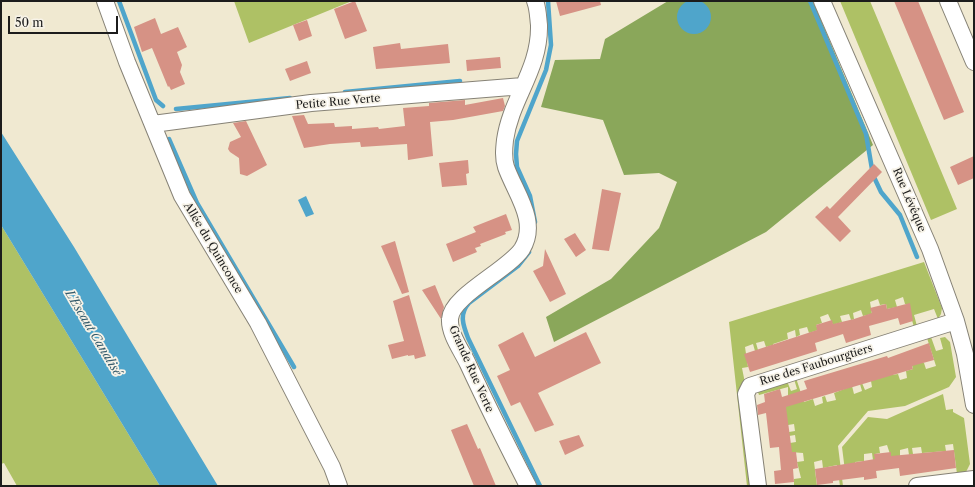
<!DOCTYPE html>
<meta charset="utf-8">
<style>
body{margin:0}
#map{position:relative;width:975px;height:487px;overflow:hidden;background:#f0e9d1;font-family:"Libre Caslon Text",serif}
canvas{display:block}
.frame{position:absolute;inset:0;border:2px solid #1c1c1c;pointer-events:none}
.scale{position:absolute;left:8px;top:16px;width:110px;height:18px;box-sizing:border-box;border:2px solid #1c1c1c;border-top:0;padding-left:5px;font-size:12px;line-height:14px;white-space:nowrap;color:#1c1c1c;-webkit-text-stroke:3px #f7f3e8;paint-order:stroke}
</style>
<div id="map">
<canvas width="975" height="487"></canvas>
<div class="frame"></div>
<div class="scale">50 m</div>
</div>
<script>
const ctx = document.querySelector('canvas').getContext('2d');
ctx.lineJoin = 'round';
function fillPath(path, color) { ctx.fillStyle = color; ctx.fill(path, 'evenodd'); }
function strokePath(path, color, width, dash) { ctx.strokeStyle = color; ctx.lineWidth = width; ctx.lineCap = dash ? 'butt' : 'round'; ctx.setLineDash(dash || []); ctx.stroke(path); }
function label(font, color, halo, rows, align = 'center') {
  ctx.font = font + ' "Libre Caslon Text",serif'; ctx.lineWidth = 3.5; ctx.setLineDash([]); ctx.textBaseline = 'middle'; ctx.strokeStyle = halo; ctx.fillStyle = color; for (const [text, x, y, turn = 0] of rows) {
    ctx.save(); ctx.translate(x, y); ctx.rotate((+turn || 0) * Math.PI / 180); ctx.textAlign = isNaN(turn) ? turn : align; if (halo) ctx.strokeText(text, 0, 0); ctx.fillText(text, 0, 0); ctx.restore();
  }
}
fillPath(new Path2D(`
 M234,1H352L249,43Z
 M840,1H870L957,209L931,220Z
 M1,225L160,486H17L4,463L1,464Z
 M924,262L942,308L941,314L938,319L934,309L914,315L917,326L914,327L907,304H905L903,297L895,300L897,307L887,309L886,304L880,305L878,299L870,302L872,314L863,316L861,310L853,313L854,319L851,320L849,314L840,316L842,322L833,325L828,314L820,317L822,323L816,325L818,330L809,333L807,327L799,329L800,335L796,337L795,330L787,333L788,339L773,344V345L766,347L764,341L756,343L758,350L755,351L753,344L745,347L748,367L742,368L745,383L747,438L744,441L746,462L751,464L753,486H747L729,322Z
 M931,337L936,351L943,349L940,338L945,337L950,342L956,377L949,387L905,406L868,411L838,446L843,486H840L837,465L823,468L822,460L814,462L817,486H794V479L801,478L797,462L804,461L803,453L790,452V443L796,442L795,435L789,436V432L795,431L794,424L788,425L774,413L788,400V387L759,395L758,392L764,388L787,381L791,391L797,389L794,379L796,378L804,402L813,399L815,406L823,403L822,397L825,396L827,402L836,400L834,393L852,386L854,394L862,391L860,384L862,383L865,390L872,387L871,381L892,373V375L898,374L900,380L907,378L906,371L913,369L910,358L924,363L926,369L936,366L927,338Z
 M943,394L946,410L953,409V412L964,418L970,464L966,472L957,474L953,444L945,445L946,451L922,453L921,447L912,448L913,454L909,455L908,448L900,450V456L891,457L887,445L879,447L880,453L875,454V460H873L872,453L864,454V461L855,462L856,469L846,470V479L842,447L868,417L887,419Z`), '#aec165');
fillPath(new Path2D(`
 M668,1H813L873,145L766,232L554,342L546,317L611,279L659,228L677,182L659,173L624,175L603,120L541,107L555,60L600,59L605,39Z`), '#8aa75a');
fillPath(new Path2D(`
 M677 17a17 17 0 1 1 34 0a17 17 0 1 1-34 0Z
 M1,132L74,247L218,486H160L1,225Z
 M306,196L314,214L306,217L298,200Z`), '#4fa5cb');
strokePath(new Path2D(`
 M119,1L156,100L163,106
 M810,1L866,134L873,175L881,192L900,215L917,257
 M345,92L460,81
 M176,109L290,98
 M169,139L197,203L294,367
 M535,222L530,196L517,167L516,154L517,141L546,70L551,45L548,1
 M529,252L518,266L469,303C459,314 463,325 468,338L540,486`), '#4fa5cb', 4.5);
fillPath(new Path2D(`
 M355,1L367,31L345,39L334,9Z
 M556,1H600L601,5L560,16Z
 M894,1H918L964,112L944,120Z
 M155,18L161,34L178,27L187,47L177,52L182,65L180,72L185,84L171,90L169,86L168,87L152,48L142,52L134,27Z
 M307,20L312,36L299,41L293,25Z
 M400,43L401,49L448,44L450,63L376,69L373,47Z
 M500,57L501,68L467,71L466,60Z
 M307,61L311,73L290,81L285,69Z
 M503,98L505,106L503,111L453,120L430,122L433,156L408,160L407,144L361,147L360,142L330,144L304,148L292,116L304,115L308,124L334,123L335,127L352,126V129L378,127L379,129L405,126L403,108L429,106V103L465,100V105Z
 M246,121L267,165L247,176L240,174L239,158L230,152L228,149L230,142L241,137L233,123Z
 M974,156V178L958,185L950,167Z
 M468,160L469,173L466,174L467,185L442,187L439,163Z
 M874,164L882,172L838,217L851,231L840,242L815,217L827,206L830,209Z
 M602,189L621,193L609,251L592,249Z
 M506,214L512,230L505,232L506,234L480,244L481,246L475,248L477,252L453,262L446,244L476,232L473,227Z
 M575,233L586,250L576,257L564,239Z
 M395,241L409,292L402,294L381,246Z
 M545,249L566,294L550,302L533,271L543,266Z
 M435,285L444,307L441,319L422,290Z
 M409,295L426,356L415,359L414,355L408,356V355L392,359L388,345L404,341L393,301Z
 M910,303L913,321L900,325L898,318L869,326L871,335L846,343L843,334L815,343L817,351L750,372L744,354L817,330L816,325L832,320L833,324L854,319L872,313L870,308L886,304L887,309Z
 M523,332L535,357L586,332L601,363L538,393L554,425L535,432L520,402L511,406L497,376L510,370L498,345Z
 M929,343L934,360L912,366L913,369L786,407L792,452H796L798,468L793,469L794,482L775,484L774,471L781,470L779,447L770,448L766,413L758,415L757,405L765,402L764,394L780,389L782,397L807,389L804,381L887,356L888,358Z
 M467,424L478,449L480,448L496,486H474L451,430Z
 M579,435L584,446L565,455L559,441Z
 M954,450L956,468L900,476L899,468L876,471L877,478L864,480V477L833,481V483L817,485L815,469L875,459L874,454L891,452V456Z`), '#d69285');
const minor = new Path2D(`
 M105,1L127,62L182,196L258,323L332,467L339,486
 M822,1L930,249L956,321L965,354L974,405
 M948,1L974,62
 M153,124L311,103L523,86
 M528,486C507,445 487,405 468,364C462,351 449,334 450,319C451,296 508,270 522,249C539,221 515,193 506,167C503,158 504,149 505,140C511,98 540,70 539,25C538,17 538,8 535,1
 M758,486L746,394L750,386L956,321
 M917,486L974,479`);
strokePath(minor, '#868276', 18);
strokePath(minor, '#fff', 16);
label('11px', '#1c1c1c', '#f7f3e8', [
 ["Petite Rue Verte",338,102,-5],
 ["Rue Lévêque",909,200,67],
 ["Allée du Quinconce",213,248,59],
 ["Rue des Faubourgtiers",816,365,-17],
 ["Grande Rue Verte",471,369,66]
]);
label('italic 12px', '#335a6b', '#f7f3e8', [
 ["L'Escaut Canalisé",93,333,59]
]);
</script>
